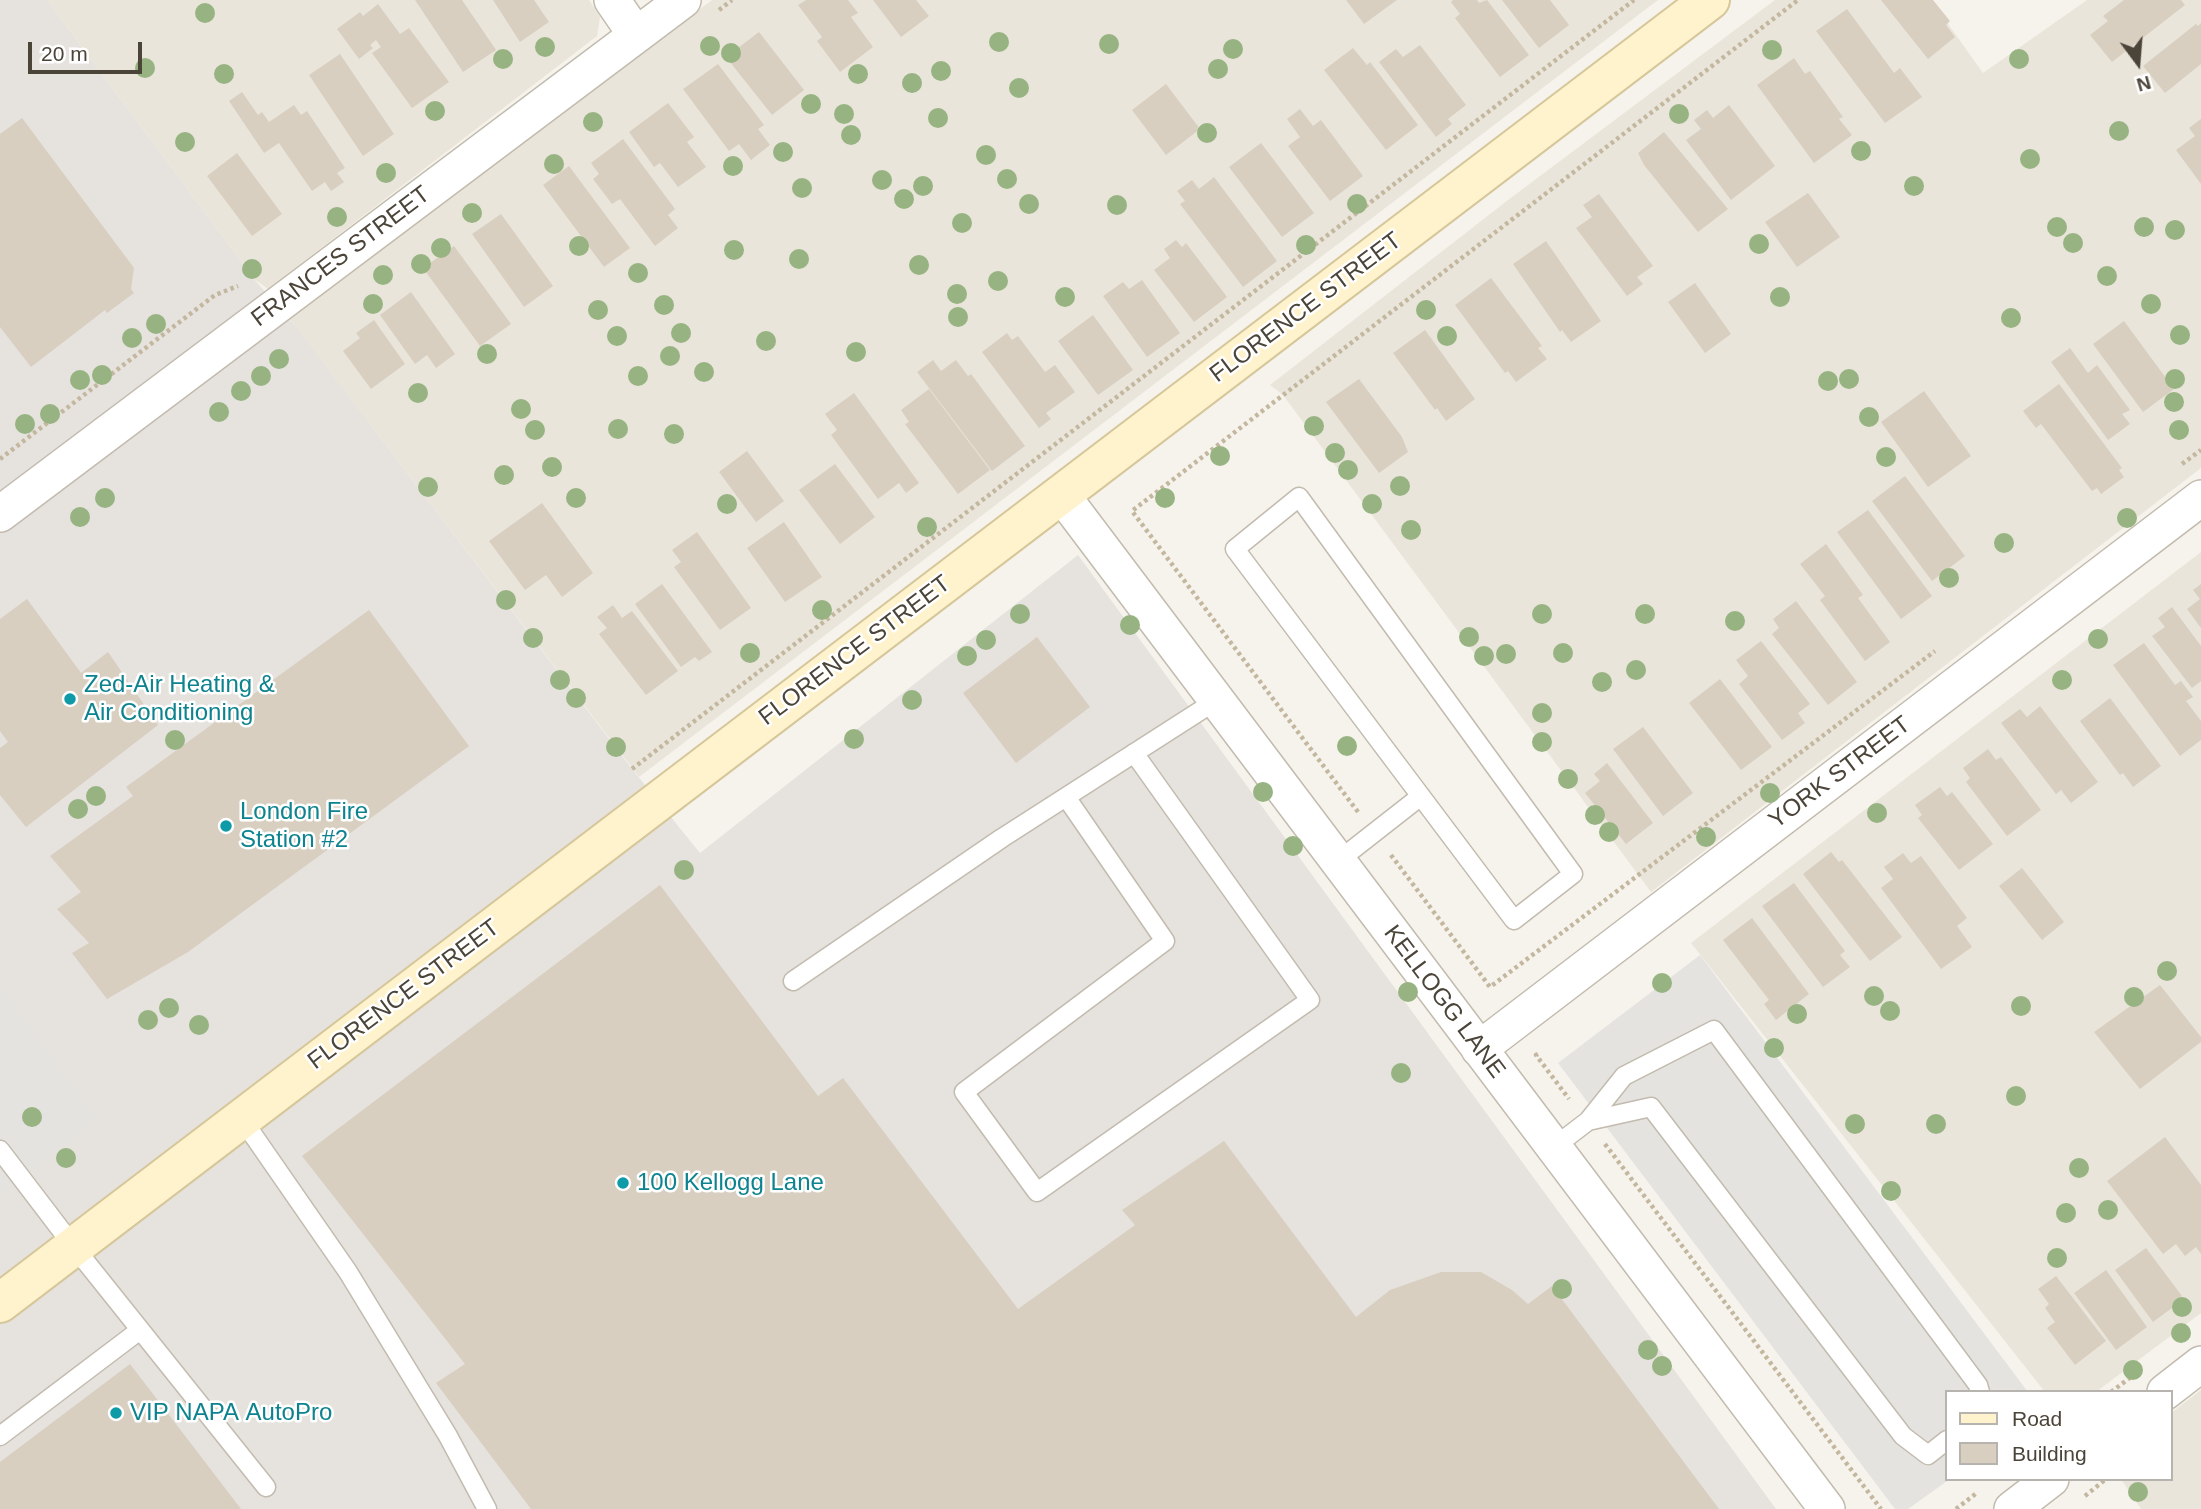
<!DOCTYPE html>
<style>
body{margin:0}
#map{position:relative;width:2201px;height:1509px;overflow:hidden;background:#f6f3ec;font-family:Helvetica,sans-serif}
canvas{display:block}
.legend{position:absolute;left:1945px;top:1390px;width:228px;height:91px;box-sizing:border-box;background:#fff;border:2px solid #b7b4b0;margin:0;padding:9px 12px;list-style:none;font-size:21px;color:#4b4439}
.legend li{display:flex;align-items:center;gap:14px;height:35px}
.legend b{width:35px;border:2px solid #b7b4b0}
.north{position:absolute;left:2103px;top:28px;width:70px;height:70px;-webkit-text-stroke:5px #fff;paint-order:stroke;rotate:164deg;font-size:19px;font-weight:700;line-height:28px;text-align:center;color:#4b4439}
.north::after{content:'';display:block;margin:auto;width:24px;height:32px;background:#4b4439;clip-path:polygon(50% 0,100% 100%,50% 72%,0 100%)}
.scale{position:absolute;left:28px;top:42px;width:114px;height:32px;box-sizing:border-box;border:4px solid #4b4439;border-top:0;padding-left:9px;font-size:21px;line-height:24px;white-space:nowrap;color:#4b4439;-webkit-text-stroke:5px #fff;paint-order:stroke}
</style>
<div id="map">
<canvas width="2201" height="1509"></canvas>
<ul class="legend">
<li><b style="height:9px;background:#fff3cd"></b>Road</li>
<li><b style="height:19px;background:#d8cfc1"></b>Building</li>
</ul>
<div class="north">N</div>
<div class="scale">20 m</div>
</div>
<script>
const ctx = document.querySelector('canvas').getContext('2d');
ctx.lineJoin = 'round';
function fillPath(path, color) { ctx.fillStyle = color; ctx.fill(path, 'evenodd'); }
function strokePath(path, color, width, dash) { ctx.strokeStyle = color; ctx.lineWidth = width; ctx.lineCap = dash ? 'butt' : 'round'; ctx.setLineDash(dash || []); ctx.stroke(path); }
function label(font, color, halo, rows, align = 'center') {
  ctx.font = font + ' Helvetica,sans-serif'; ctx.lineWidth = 5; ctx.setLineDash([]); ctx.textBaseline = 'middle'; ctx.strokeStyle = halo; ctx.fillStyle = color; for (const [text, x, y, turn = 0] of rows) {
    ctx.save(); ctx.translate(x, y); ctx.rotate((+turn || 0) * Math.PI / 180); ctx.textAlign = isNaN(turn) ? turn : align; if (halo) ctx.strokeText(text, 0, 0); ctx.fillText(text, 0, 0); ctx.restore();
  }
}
fillPath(new Path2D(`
 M47,0H589L600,17L597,36L268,289L254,279Z
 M712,0H1658L639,777L289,318Z
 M1775,0H1931L1983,73L2087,0H2201V468L1651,892L1283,395L1270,385L1512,197Z
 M2201,552V1313L2096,1392H2045L1691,943Z
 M2201,1390V1509H2141L2121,1479H2171V1413Z`), '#eae5da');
fillPath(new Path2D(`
 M0,0H47L254,279L297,328L632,769L700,853L1078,555L1776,1509H0Z`), '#e6e2dd');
fillPath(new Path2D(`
 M1700,955L2028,1392H1947V1479H1950L1908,1509H1895L1558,1063Z
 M0,986L97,1119L0,1195Z`), '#e5e3e0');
fillPath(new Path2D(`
 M415,0H462L496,50L463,72Z
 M493,0H534L549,22L520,42Z
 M806,0H848L858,13L851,17L873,47L840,72L817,41L822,37L798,5Z
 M873,0H916L929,16L901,37Z
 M1346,0H1397L1364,24Z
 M1453,0H1477L1479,3L1487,0L1529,55L1500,77L1455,18L1460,14L1451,2Z
 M1502,0H1550L1569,25L1539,48Z
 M1881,0H1933L1950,21L1946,25L1955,37L1928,59Z
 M2124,0H2181L2185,5L2112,62L2090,35L2108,21L2103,16Z
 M378,4L400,34L409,28L449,82L412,108L372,53L381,47L376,40L370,45L373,48L359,59L337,29L360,12L363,16Z
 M1847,9L1894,73L1900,68L1922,97L1885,123L1816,31Z
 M2201,23V64L2165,93L2143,66L2196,24L2198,26Z
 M759,32L804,90L772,115L726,57Z
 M1420,45L1466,105L1448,119L1452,124L1436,137L1379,62L1396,49L1403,57Z
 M1353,48L1367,65L1370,62L1418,125L1386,150L1324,70Z
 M340,54L394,134L363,156L309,75Z
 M1794,58L1805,74L1810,71L1843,117L1839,119L1852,135L1814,163L1757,85Z
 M718,64L764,125L758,129L770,145L751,160L739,144L729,151L683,89Z
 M1166,84L1200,129L1166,155L1132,110Z
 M242,92L258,115L262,112L269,122L294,105L301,115L307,111L345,168L337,173L344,182L331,191L325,182L312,191L279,143L264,153L229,101Z
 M668,103L694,137L687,142L706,167L678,187L660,163L654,167L629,132Z
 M1729,105L1775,166L1731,200L1686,140L1701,129L1694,120L1707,110L1713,118Z
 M1300,109L1313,126L1321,120L1363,176L1330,201L1288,146L1300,137L1287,119Z
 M22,118L134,268L131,289L134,293L107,313L105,310L31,367L0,327V134Z
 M2201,119V184L2176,150L2195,136L2189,128Z
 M1664,132L1728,209L1698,232L1644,165L1638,153Z
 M623,139L675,209L668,215L678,228L655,246L620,199L612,204L593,179L599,174L591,163Z
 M1261,143L1314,213L1282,237L1229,167Z
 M237,153L282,214L252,236L207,176Z
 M569,166L630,248L604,267L543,185Z
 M1214,177L1277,261L1243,287L1180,204L1185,201L1177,191L1192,180L1199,189Z
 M1808,193L1840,237L1797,267L1765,222Z
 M1599,194L1653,266L1637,277L1643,284L1627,296L1576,228L1592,217L1583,205Z
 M501,214L553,286L524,307L472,234Z
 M1176,240L1182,247L1186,243L1227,297L1194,322L1154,270L1170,258L1164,249Z
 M1546,241L1601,321L1571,342L1562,330L1560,332L1513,264Z
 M454,246L511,324L480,346L423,268Z
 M1491,278L1542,346L1538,348L1547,359L1516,382L1508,371L1505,373L1455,305Z
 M1142,280L1180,333L1147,357L1103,296L1123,282L1129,289Z
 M1695,283L1731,334L1705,353L1668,302Z
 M411,292L455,354L436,368L427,355L415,364L380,315Z
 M1093,315L1133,370L1098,395L1058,341Z
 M374,320L405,364L371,389L343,351L360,338L356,333Z
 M2124,321L2174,389L2143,412L2093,344Z
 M1425,330L1475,399L1446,421L1437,408L1435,410L1393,353Z
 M1007,333L1012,340L1018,336L1045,372L1055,365L1075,392L1046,413L1051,419L1039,428L982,352Z
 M2070,348L2088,373L2097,365L2130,410L2122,414L2130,424L2108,440L2051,362Z
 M933,360L941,371L956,360L968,376L971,374L1025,446L992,471L917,372Z
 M1359,379L1402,437L1408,452L1379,473L1326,402Z
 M2059,384L2122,468L2119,470L2124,477L2101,494L2097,488L2092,491L2041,424L2036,428L2023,411Z
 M929,389L990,470L958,494L905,424L909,422L901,410Z
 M1924,391L1971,456L1928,487L1881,422Z
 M854,393L919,483L906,493L899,483L878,499L831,435L837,430L825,414Z
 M747,451L784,501L756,522L719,472Z
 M835,464L875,517L840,544L799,490Z
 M1905,476L1965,556L1932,581L1872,501Z
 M542,503L593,573L562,597L546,575L525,590L489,541Z
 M1868,510L1932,596L1901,619L1837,532Z
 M784,522L822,577L785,602L747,548Z
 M697,532L751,608L720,630L674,567L681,562L672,550Z
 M1826,544L1863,595L1858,598L1890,642L1865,661L1820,600L1825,596L1800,564Z
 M662,584L712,652L699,661L695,657L681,667L635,604Z
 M2201,584V628L2187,609L2200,599L2193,590Z
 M27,599L81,673L108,652L158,725L26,827L0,795V748L8,742L0,731V619Z
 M1796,601L1857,682L1828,705L1772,634L1779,628L1773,619Z
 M613,605L622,618L632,611L678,671L646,695L599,634L607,628L597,617Z
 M2172,607L2201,646V681L2192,688L2152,636L2165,627L2158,618Z
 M369,610L469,746L188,952L107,999L72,953L89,943L57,909L81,892L50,856L133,796L126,787Z
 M1037,637L1090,707L1016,763L963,693Z
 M1761,641L1810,704L1798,713L1805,723L1782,740L1739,684L1748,676L1736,660Z
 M2144,643L2175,685L2181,681L2193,697L2186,701L2201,721V740L2180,756L2113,665Z
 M1720,679L1772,747L1741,770L1689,703Z
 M2110,698L2161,766L2133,787L2123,773L2120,775L2080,721Z
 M2040,706L2098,782L2071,803L2061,790L2056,794L2001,723L2020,709L2027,717Z
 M1643,727L1693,793L1663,816L1613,749Z
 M1988,749L1996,760L2001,757L2041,810L2007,836L1966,782L1970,778L1963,768Z
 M1607,763L1653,823L1626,844L1585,793L1600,781L1594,774Z
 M1940,787L1947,796L1952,792L1993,844L1959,870L1918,818L1922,815L1915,805Z
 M1831,852L1839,862L1842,860L1902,937L1870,961L1803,874Z
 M1903,853L1911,863L1921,856L1967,918L1957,926L1972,947L1941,969L1881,888L1893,879L1884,867Z
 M2022,868L2064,922L2042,940L1999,886Z
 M1794,883L1845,951L1840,955L1850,967L1823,987L1762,906Z
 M660,885L818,1096L843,1078L1018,1309L1135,1225L1122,1210L1224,1141L1356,1317L1390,1290L1441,1272H1481L1512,1290L1528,1304L1552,1286L1719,1509H531L436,1383L465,1364L302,1156Z
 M1752,918L1809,994L1776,1020L1764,1004L1769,1000L1723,940Z
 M2160,985L2201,1037V1042L2140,1089L2094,1032Z
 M2165,1137L2201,1185V1254L2196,1247L2185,1256L2176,1244L2163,1254L2107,1181Z
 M2146,1248L2182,1296L2174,1302L2176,1305L2153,1322L2115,1270Z
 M2106,1270L2147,1327L2116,1350L2074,1293Z
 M2056,1276L2106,1341L2075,1365L2047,1328L2055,1322L2045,1308L2049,1304L2038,1289Z
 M130,1364L241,1509H0V1462Z`), '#d8cfc1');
const lane = new Path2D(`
 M1299,497L1573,874L1514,920L1235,549Z
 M1066,797L1165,941L964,1092L1037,1192L1310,1000L1134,753
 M1338,861L1421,796
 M793,981L1002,838L1217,700
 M242,1119L348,1272L448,1436L487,1509
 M1588,1121L1651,1107L1903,1436L1928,1455L1947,1440
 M1554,1147L1588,1121L1624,1076L1714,1030L1978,1385L1980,1392
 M0,1150L74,1247L266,1487
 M0,1436L140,1330`);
const street = new Path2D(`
 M612,0L636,35
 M1061,494L1827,1509
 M0,514L683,0
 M1479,1049L2201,498
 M2165,1392L2201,1364
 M2012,1509L2051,1479`);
const secondary = new Path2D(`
 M0,1303L1710,0`);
strokePath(lane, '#c2bbae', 21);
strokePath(street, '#c2bbae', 38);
strokePath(secondary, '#d6c79b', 42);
strokePath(new Path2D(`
 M719,10L732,0
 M0,459L215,295L238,286
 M2182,464L2201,450
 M632,769L1634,0
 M1358,812L1132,511L1798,0
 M1391,855L1490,987L1935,651
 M1538,1054L1536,1055L1569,1099
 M1605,1144L1881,1509
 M2111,1392L2131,1377
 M2085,1496L2106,1479
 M1956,1509L1978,1492`), '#c4b79f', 4.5, [3.5, 3.5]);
strokePath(lane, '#fff', 18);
strokePath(street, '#fff', 35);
strokePath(secondary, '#fff3cd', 38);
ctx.fillStyle = '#97b381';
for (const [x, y] of [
 [205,13],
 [999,42],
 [1109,44],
 [710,46],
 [545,47],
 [1233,49],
 [1772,50],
 [731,53],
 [503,59],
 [2019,59],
 [145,68],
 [1218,69],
 [941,71],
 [224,74],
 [858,74],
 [912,83],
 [1019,88],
 [811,104],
 [435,111],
 [844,114],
 [1679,114],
 [938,118],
 [593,122],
 [2119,131],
 [1207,133],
 [851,135],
 [185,142],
 [1861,151],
 [783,152],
 [986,155],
 [2030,159],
 [554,164],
 [733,166],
 [386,173],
 [1007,179],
 [882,180],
 [923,186],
 [1914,186],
 [802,188],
 [904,199],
 [1029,204],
 [1357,204],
 [1117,205],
 [472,213],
 [337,217],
 [962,223],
 [2057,227],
 [2144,227],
 [2175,230],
 [2073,243],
 [1759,244],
 [1306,245],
 [579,246],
 [441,248],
 [734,250],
 [799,259],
 [421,264],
 [919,265],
 [252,269],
 [638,273],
 [383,275],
 [2107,276],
 [998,281],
 [957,294],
 [1065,297],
 [1780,297],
 [373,304],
 [2151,304],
 [664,305],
 [598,310],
 [1426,310],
 [958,317],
 [2011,318],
 [156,324],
 [681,333],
 [2180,335],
 [617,336],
 [1447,336],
 [132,338],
 [766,341],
 [856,352],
 [487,354],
 [670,356],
 [279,359],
 [704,372],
 [102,375],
 [261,376],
 [638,376],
 [1849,379],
 [2175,379],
 [80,380],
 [1828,381],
 [241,391],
 [418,393],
 [2174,402],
 [521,409],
 [219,412],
 [50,414],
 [1869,417],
 [25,424],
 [1314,426],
 [618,429],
 [535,430],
 [2179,430],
 [674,434],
 [1335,453],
 [1220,456],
 [1886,457],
 [552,467],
 [1348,470],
 [504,475],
 [1400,486],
 [428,487],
 [105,498],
 [576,498],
 [1165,498],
 [727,504],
 [1372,504],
 [80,517],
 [2127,518],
 [927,527],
 [1411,530],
 [2004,543],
 [1949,578],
 [506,600],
 [822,610],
 [1020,614],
 [1542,614],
 [1645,614],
 [1735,621],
 [1130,625],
 [1469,637],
 [533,638],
 [2098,639],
 [986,640],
 [750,653],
 [1563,653],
 [1506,654],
 [967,656],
 [1484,656],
 [1636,670],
 [560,680],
 [2062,680],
 [1602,682],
 [576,698],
 [912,700],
 [1542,713],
 [854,739],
 [175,740],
 [1542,742],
 [1347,746],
 [616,747],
 [1568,779],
 [1263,792],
 [1770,793],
 [96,796],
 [78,809],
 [1877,813],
 [1595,815],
 [1609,832],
 [1706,837],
 [1293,846],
 [684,870],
 [2167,971],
 [1662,983],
 [1408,992],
 [1874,996],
 [2134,997],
 [2021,1006],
 [169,1008],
 [1890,1011],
 [1797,1014],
 [148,1020],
 [199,1025],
 [1774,1048],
 [1401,1073],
 [2016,1096],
 [32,1117],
 [1855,1124],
 [1936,1124],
 [66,1158],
 [2079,1168],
 [1891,1191],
 [2108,1210],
 [2066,1213],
 [2057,1258],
 [1562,1289],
 [2182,1307],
 [2181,1333],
 [1648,1350],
 [1662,1366],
 [2133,1370],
 [2138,1492]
]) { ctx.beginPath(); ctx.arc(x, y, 10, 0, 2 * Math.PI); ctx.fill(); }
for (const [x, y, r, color] of [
 [70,699,7,"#0f9aa8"],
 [226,826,7,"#0f9aa8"],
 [623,1183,7,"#0f9aa8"],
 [116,1413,7,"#0f9aa8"]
]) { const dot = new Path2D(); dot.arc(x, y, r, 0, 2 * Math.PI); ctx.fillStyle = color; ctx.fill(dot); strokePath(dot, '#fff', 2.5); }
label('24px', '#4b4439', '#fff', [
 ["FRANCES STREET",341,257,-37],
 ["FLORENCE STREET",1306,308,-37],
 ["FLORENCE STREET",855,651,-37],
 ["YORK STREET",1840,773,-37],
 ["FLORENCE STREET",404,995,-37],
 ["KELLOGG LANE",1444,1002,53]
]);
label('24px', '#0d838f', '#fff', [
 ["Zed-Air Heating &",84,685],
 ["Air Conditioning",84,713],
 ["London Fire",240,812],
 ["Station #2",240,840],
 ["100 Kellogg Lane",637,1183],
 ["VIP NAPA AutoPro",130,1413]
], 'left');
</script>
